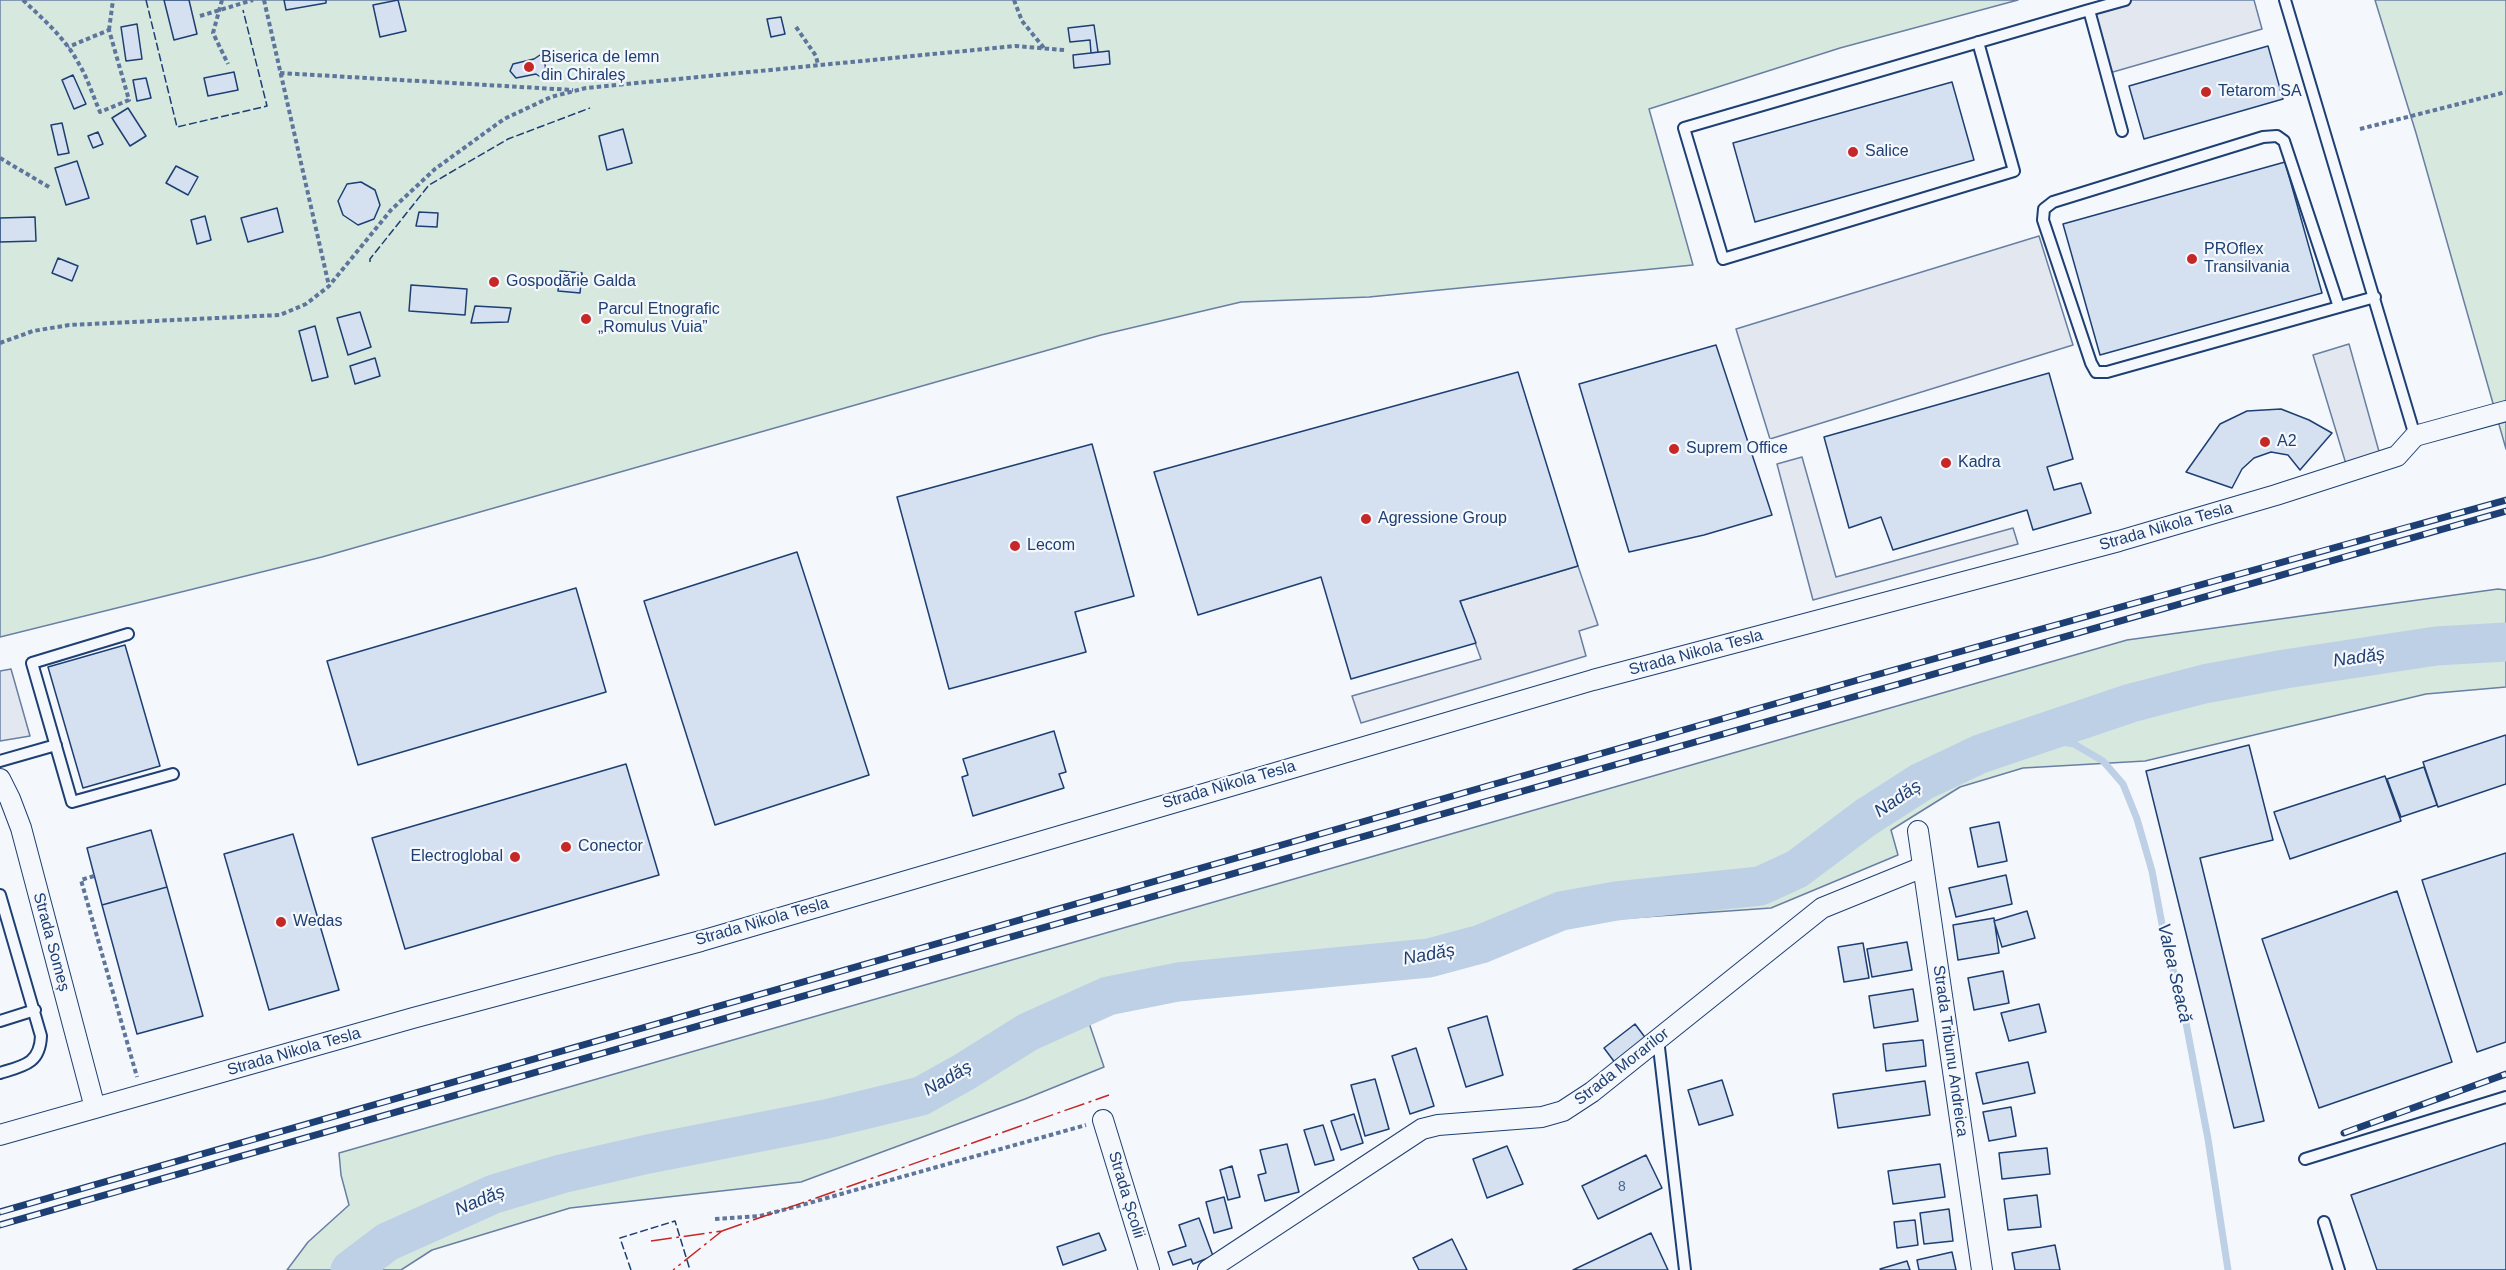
<!DOCTYPE html>
<meta charset="utf-8">
<style>
body{margin:0}
canvas{display:block;background:#f4f7fb}
</style>
<canvas width="2506" height="1270"></canvas>
<script>
const ctx = document.querySelector('canvas').getContext('2d');
ctx.lineJoin = 'round';
function fillPath(path, color) { ctx.fillStyle = color; ctx.fill(path, 'evenodd'); }
function strokePath(path, color, width, dash) { ctx.strokeStyle = color; ctx.lineWidth = width; ctx.lineCap = dash ? 'butt' : 'round'; ctx.setLineDash(dash || []); ctx.stroke(path); }
function label(font, color, halo, rows, align = 'center') {
  ctx.font = font + ' Arial,sans-serif'; ctx.lineWidth = 4.5; ctx.setLineDash([]); ctx.textBaseline = 'middle'; ctx.strokeStyle = halo; ctx.fillStyle = color; for (const [text, x, y, turn = 0] of rows) {
    ctx.save(); ctx.translate(x, y); ctx.rotate((+turn || 0) * Math.PI / 180); ctx.textAlign = isNaN(turn) ? turn : align; if (halo) ctx.strokeText(text, 0, 0); ctx.fillText(text, 0, 0); ctx.restore();
  }
}
const green = new Path2D(`
 M0,0H2018L1840,48L1649,109L1693,265L1369,297L1241,302L1101,335L322,557L0,637Z
 M2375,0H2506V449L2416,133Z
 M2498,589L2506,590V687L2426,694L2145,761L2023,768L1960,787L1891,830L1898,855L1771,908L1573,922L1460,960L1384,977L1169,996L1132,1003L1087,1017L1104,1067L1025,1099L801,1182L570,1208L432,1250L401,1270H287L308,1242L349,1205L341,1175L339,1153L2127,640Z`);
fillPath(green, '#d7e8df');
strokePath(green, '#687fa3', 1.5);
const parking = new Path2D(`
 M2125,0H2254L2262,29L2106,74L2089,10Z
 M2039,236L2073,345L1770,439L1736,329Z
 M2349,344L2380,455L2346,464L2313,355Z
 M1802,457L1836,577L2013,528L2018,544L1813,600L1777,464Z
 M1578,566L1598,625L1579,631L1586,656L1361,723L1352,696L1481,659L1460,601Z
 M11,669L30,736L0,741V671Z`);
fillPath(parking, '#e3e8f0');
strokePath(parking, '#687fa3', 1.5);
strokePath(new Path2D(`
 M2034,737L2074,744L2103,761L2123,784L2137,819L2152,871L2165,940L2183,1007L2208,1139L2228,1270`), '#bed0e5', 7);
strokePath(new Path2D(`
 M350,1270L387,1242L494,1194L561,1174L648,1154L826,1119L921,1096L964,1072L1028,1032L1108,996L1178,982L1429,958L1481,944L1561,911L1616,901L1760,886L1797,869L1865,818L1921,782L1980,754L2131,703L2204,684L2285,669L2436,646L2506,642`), '#bed0e5', 39);
const building = new Path2D(`
 M164,0H189L197,34L174,40Z
 M284,0H326V3L286,10Z
 M398,0L406,31L380,37L373,5Z
 M781,17L785,34L771,37L767,19Z
 M137,24L142,59L126,61L121,27Z
 M1094,25L1098,52L1091,53L1090,40L1070,42L1068,28Z
 M2268,46L2283,99L2144,139L2129,86Z
 M1109,51L1110,64L1074,68L1073,55Z
 M540,55L544,58L546,71L542,78L536,74L516,78L510,71L513,64L534,59Z
 M234,72L238,90L208,96L204,78Z
 M73,75L86,104L74,109L62,80Z
 M146,78L151,98L137,101L133,80Z
 M1952,82L1974,160L1755,222L1733,143Z
 M128,108L146,136L130,146L112,118Z
 M62,123L69,153L58,155L51,125Z
 M623,129L632,163L607,170L599,136Z
 M98,132L103,144L93,148L88,136Z
 M77,161L89,198L66,205L55,168Z
 M2285,162L2322,293L2100,355L2063,224Z
 M176,166L198,177L188,195L166,183Z
 M361,182L375,190L380,205L374,219L358,225L343,215L338,201L347,184Z
 M277,208L283,232L248,242L241,218Z
 M419,212L438,213L437,227L416,226Z
 M205,216L211,240L197,244L191,220Z
 M35,217L36,241L0,242V218Z
 M58,258L78,266L72,281L52,273Z
 M560,271L582,273L580,293L558,291Z
 M411,285L467,289L465,315L409,311Z
 M475,306L511,308L508,322L471,323Z
 M360,312L371,347L348,355L337,318Z
 M315,326L328,377L312,381L299,331Z
 M1716,345L1772,515L1704,535L1629,552L1579,384Z
 M375,358L380,376L355,384L350,366Z
 M1518,372L1578,566L1460,601L1476,643L1351,679L1321,577L1198,615L1154,472Z
 M2049,373L2073,459L2047,467L2054,490L2081,483L2091,513L2033,530L2027,510L1893,550L1881,517L1849,528L1824,437Z
 M2281,409L2309,420L2332,433L2300,470L2288,455L2271,452L2254,458L2242,469L2232,488L2186,472L2220,424L2247,411Z
 M1092,444L1134,596L1075,612L1086,652L949,689L897,497Z
 M797,552L869,775L715,825L644,601Z
 M576,588L606,692L358,765L327,661Z
 M125,645L160,766L83,788L48,667Z
 M1054,731L1066,772L1059,774L1064,788L973,816L962,777L968,775L963,759Z
 M2506,735V784L2438,807L2423,762Z
 M2249,745L2273,840L2200,858L2264,1121L2234,1128L2146,771Z
 M626,764L659,875L405,949L372,838Z
 M2424,767L2437,805L2401,817L2387,779Z
 M2385,776L2401,821L2290,859L2274,812Z
 M1999,822L2007,861L1978,867L1970,828Z
 M151,830L167,887L102,905L87,848Z
 M293,834L339,990L269,1010L224,854Z
 M2506,853V1042L2477,1052L2422,880Z
 M2006,875L2012,904L1956,917L1949,888Z
 M167,887L203,1016L137,1034L102,905Z
 M2397,891L2452,1062L2319,1108L2262,939Z
 M2027,911L2035,938L2002,947L1994,921Z
 M1994,918L1999,953L1958,960L1953,925Z
 M1907,942L1912,970L1872,977L1867,949Z
 M1863,943L1869,978L1844,982L1838,947Z
 M2003,971L2009,1003L1974,1010L1968,978Z
 M1913,989L1918,1021L1874,1028L1869,996Z
 M2039,1004L2046,1032L2009,1041L2001,1013Z
 M1487,1016L1503,1075L1466,1087L1448,1028Z
 M1635,1024L1647,1040L1616,1064L1604,1048Z
 M1923,1040L1926,1066L1886,1071L1883,1044Z
 M1416,1048L1434,1106L1410,1114L1392,1056Z
 M2028,1062L2035,1093L1983,1104L1976,1073Z
 M1375,1079L1389,1129L1365,1136L1351,1085Z
 M1722,1080L1733,1115L1699,1125L1688,1090Z
 M1925,1081L1930,1115L1838,1128L1833,1094Z
 M2011,1107L2016,1136L1989,1141L1983,1112Z
 M1354,1114L1363,1143L1341,1150L1331,1121Z
 M1323,1125L1334,1160L1315,1165L1304,1130Z
 M2506,1143V1270H2377L2351,1195Z
 M1287,1144L1299,1192L1265,1201L1258,1175L1266,1173L1260,1150Z
 M1507,1146L1523,1184L1487,1198L1473,1159Z
 M2047,1148L2050,1174L2002,1179L1999,1153Z
 M1646,1155L1662,1188L1598,1219L1582,1186Z
 M1940,1164L1945,1197L1893,1204L1888,1171Z
 M1232,1166L1240,1197L1228,1200L1220,1170Z
 M2037,1195L2041,1227L2008,1230L2004,1199Z
 M1224,1197L1232,1228L1214,1233L1206,1202Z
 M1949,1209L1953,1241L1924,1244L1920,1213Z
 M1199,1218L1213,1256L1193,1264L1191,1259L1173,1265L1168,1252L1186,1246L1179,1225Z
 M1915,1220L1918,1245L1897,1248L1894,1222Z
 M1099,1233L1106,1250L1063,1265L1057,1247Z
 M1651,1233L1668,1270H1573Z
 M1452,1239L1467,1270H1419L1413,1258Z
 M2055,1245L2060,1270H2015L2012,1253Z
 M1952,1252L1956,1270H1919L1917,1260Z
 M1907,1261L1910,1270H1881L1880,1269Z`);
fillPath(building, '#d5e0f0');
strokePath(building, '#1d3f73', 1.5);
const lane = new Path2D(`
 M2285,0L2415,436
 M1978,42L2014,171L1723,259L1684,128L2089,10
 M2122,131L2089,10L2125,0
 M2339,307L2284,141L2277,136L2263,137L2053,202L2044,209L2043,220L2091,363L2096,372H2107L2339,307L2375,297
 M128,634L32,663L72,802L173,774
 M0,761L56,745
 M0,895L41,1036C40,1064 23,1066 0,1073
 M0,1021L35,1010
 M1658,1039L1685,1270
 M2305,1159L2506,1097
 M2324,1222L2339,1270`);
const street = new Path2D(`
 M0,779L10,799L21,828L95,1108
 M1918,831L1982,1270
 M1103,1120L1149,1270
 M0,1135L413,1018L701,941L1593,680L2119,541L2276,495L2397,456L2415,436L2506,411
 M1208,1270L1422,1129L1438,1125L1542,1117L1563,1111L1592,1092L1822,908L1923,867`);
strokePath(lane, '#1d3f73', 14);
strokePath(street, '#1d3f73', 22);
strokePath(new Path2D(`
 M23,0C44,20 65,38 79,64C88,79 93,96 100,112L129,100L109,30L68,47
 M222,0L213,33L228,64
 M264,0L329,286
 M1014,0L1022,21L1044,48
 M200,16L253,0
 M796,27L816,56L818,65
 M109,30L113,0
 M280,73L573,90
 M2360,129L2506,92
 M0,158L49,187
 M0,343L33,331L69,325L280,315L306,304L329,286L391,210L435,169L504,119L551,97L586,88L1015,46L1064,50
 M94,876L81,880L137,1077
 M715,1219L760,1216L802,1205L1086,1125`), '#5e769c', 4, [4.5, 3]);
strokePath(lane, '#f4f7fb', 10);
strokePath(street, '#f4f7fb', 20);
const rail = new Path2D(`
 M2344,1133L2506,1074
 M0,1212L1865,678L2506,500
 M0,1225L2506,511`);
strokePath(rail, '#1d3f73', 7);
strokePath(rail, '#f4f7fb', 4.5, [14]);
strokePath(new Path2D(`
 M146,0L177,127L267,106L243,10
 M370,262V259L429,185L508,139L590,108
 M631,1270L620,1238L675,1221L690,1270`), '#1d3f73', 1.5, [8, 3]);
strokePath(new Path2D(`
 M722,1231L1109,1095
 M651,1241L722,1231L673,1270`), '#c62828', 1.5, [21, 4.5, 3, 4.5]);
for (const [x, y, r, color] of [
 [529,67,6,"#c62828"],
 [2206,92,6,"#c62828"],
 [1853,152,6,"#c62828"],
 [2192,259,6,"#c62828"],
 [494,282,6,"#c62828"],
 [586,319,6,"#c62828"],
 [2265,442,6,"#c62828"],
 [1674,449,6,"#c62828"],
 [1946,463,6,"#c62828"],
 [1366,519,6,"#c62828"],
 [1015,546,6,"#c62828"],
 [566,847,6,"#c62828"],
 [515,857,6,"#c62828"],
 [281,922,6,"#c62828"]
]) { const dot = new Path2D(); dot.arc(x, y, r, 0, 2 * Math.PI); ctx.fillStyle = color; ctx.fill(dot); strokePath(dot, '#f4f7fb', 2); }
label('14px', '#4b6792', null, [
 ["8",1622,1187]
]);
label('16px', '#1d3f73', '#f4f7fb', [
 ["Biserica de lemn",541,58],
 ["din Chiraleș",541,76],
 ["Tetarom SA",2218,92],
 ["Salice",1865,152],
 ["PROflex",2204,250],
 ["Transilvania",2204,268],
 ["Gospodărie Galda",506,282],
 ["Parcul Etnografic",598,310],
 ["„Romulus Vuia”",598,328],
 ["A2",2277,442],
 ["Suprem Office",1686,449],
 ["Kadra",1958,463],
 ["Agressione Group",1378,519],
 ["Lecom",1027,546],
 ["Conector",578,847],
 ["Electroglobal",503,857,"right"],
 ["Wedas",293,922]
], 'left');
label('16px', '#1d3f73', '#f4f7fb', [
 ["Strada Nikola Tesla",2166,527,-16],
 ["Strada Nikola Tesla",1696,653,-15],
 ["Strada Nikola Tesla",1229,785,-16],
 ["Strada Nikola Tesla",762,922,-16],
 ["Strada Someș",51,942,75],
 ["Strada Tribunu Andreica",1950,1051,82],
 ["Strada Nikola Tesla",294,1052,-16],
 ["Strada Morarilor",1622,1067,-38],
 ["Strada Școlii",1126,1195,73]
]);
label('italic 18px', '#1d3f73', '#f4f7fb', [
 ["Nadăș",2359,658,-8],
 ["Nadăș",1898,799,-34],
 ["Nadăș",1429,955,-10],
 ["Valea Seacă",2174,973,77],
 ["Nadăș",948,1079,-30],
 ["Nadăș",480,1201,-22]
]);
</script>
